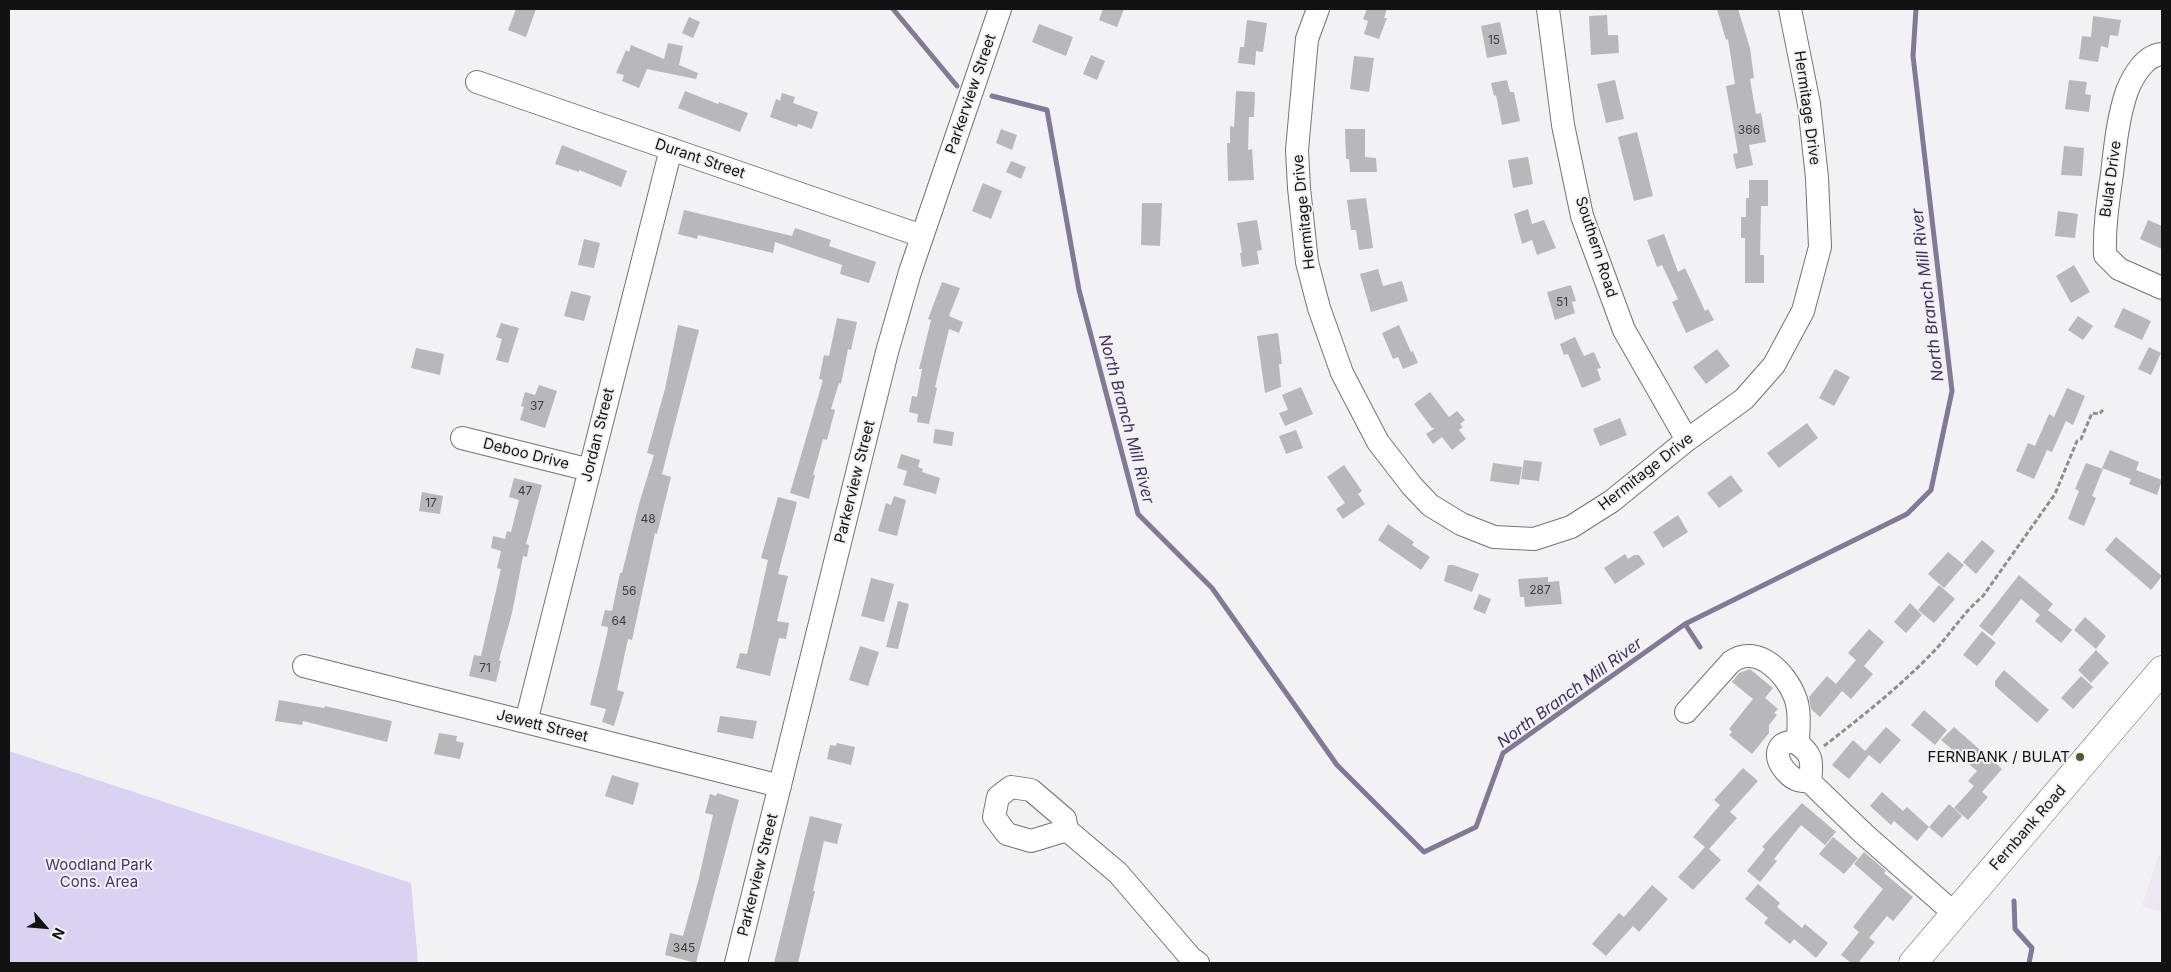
<!DOCTYPE html>
<style>
body{margin:0}
#map{position:relative;width:2171px;height:972px;overflow:hidden;background:#f2f1f4;font-family:Inter,sans-serif}
canvas{display:block}
.frame{position:absolute;inset:0;border:10px solid #121213;pointer-events:none}
.north{position:absolute;left:20px;top:902px;width:50px;height:50px;-webkit-text-stroke:4px #f2f1f4;paint-order:stroke;rotate:117deg;font-size:14px;font-weight:700;line-height:20px;text-align:center;color:#121213}
.north::after{content:'';display:block;margin:auto;width:18px;height:22px;background:#121213;clip-path:polygon(50% 0,100% 100%,50% 72%,0 100%)}
</style>
<div id="map">
<canvas width="2171" height="972"></canvas>
<div class="frame"></div>
<div class="north">N</div>
</div>
<script>
const ctx = document.querySelector('canvas').getContext('2d');
ctx.lineJoin = 'round';
function fillPath(path, color) { ctx.fillStyle = color; ctx.fill(path, 'evenodd'); }
function strokePath(path, color, width, dash) { ctx.strokeStyle = color; ctx.lineWidth = width; ctx.lineCap = dash ? 'butt' : 'round'; ctx.setLineDash(dash || []); ctx.stroke(path); }
function label(font, color, halo, rows, align = 'center') {
  ctx.font = font + ' Inter,sans-serif'; ctx.lineWidth = 4; ctx.setLineDash([]); ctx.textBaseline = 'middle'; ctx.strokeStyle = halo; ctx.fillStyle = color; for (const [text, x, y, turn = 0] of rows) {
    ctx.save(); ctx.translate(x, y); ctx.rotate((+turn || 0) * Math.PI / 180); ctx.textAlign = isNaN(turn) ? turn : align; if (halo) ctx.strokeText(text, 0, 0); ctx.fillText(text, 0, 0); ctx.restore();
  }
}
fillPath(new Path2D(`
 M2162,852V912L2142,906L2158,857Z`), '#ebe8f3');
fillPath(new Path2D(`
 M9,751L411,883L418,963H9Z`), '#dad2f2');
strokePath(new Path2D(`
 M893,9L957,86
 M992,96L1047,110L1079,290L1138,514L1212,588L1337,765L1424,852L1476,827L1503,753L1685,624L1907,514L1931,490L1952,391L1913,56L1916,9
 M1685,624L1700,647
 M2014,901L2015,929L2032,948L2029,963`), '#827a95', 5);
fillPath(new Path2D(`
 M516,9H536L526,37L508,30Z
 M1103,9H1124L1117,27L1099,20Z
 M1367,9H1387L1384,18H1387L1379,39L1364,34L1368,21L1363,19Z
 M1717,9H1738L1750,48L1754,78L1750,79L1756,114L1761,113L1766,142L1749,145L1753,165L1736,169L1733,154L1738,153L1726,86L1735,84L1728,39L1726,40Z
 M1607,15L1608,35H1618L1619,53L1591,55L1589,16Z
 M2093,16L2121,20L2118,36L2110,35L2108,48L2101,46L2098,62L2079,59L2082,36L2091,37Z
 M689,17L700,22L693,38L682,33Z
 M1247,20L1267,23L1263,52L1256,51L1255,65L1238,63L1240,47H1244Z
 M1500,22L1507,54L1487,58L1481,26Z
 M1039,24L1073,37L1066,56L1032,42Z
 M668,43L683,46L679,65L698,73L696,79L647,69L639,88L622,81L624,75L616,73L626,50L629,52L631,45L664,59Z
 M1091,55L1105,61L1097,80L1083,74Z
 M1354,56L1374,58L1369,92L1350,89Z
 M1507,80L1510,92H1514L1520,121L1502,125L1496,95L1494,96L1491,83Z
 M1615,80L1624,119L1606,123L1597,84Z
 M2069,80L2087,82L2085,94L2091,95L2089,112L2065,109Z
 M685,91L718,104L719,102L748,113L740,132L678,108Z
 M1236,91L1255,92L1254,117H1249L1248,150L1252,149L1254,180L1228,181L1227,143H1230V126L1234,127Z
 M782,93L795,97L793,103L818,112L812,129L798,124L797,127L770,117L776,99L780,101Z
 M1001,129L1017,135L1012,150L996,143Z
 M1345,129H1365V157L1376,158L1377,172H1350L1349,159H1346Z
 M1637,132L1653,196L1634,201L1618,137Z
 M562,145L627,171L621,187L579,170V172L555,164Z
 M2064,146L2084,148L2082,176L2061,175Z
 M1528,157L1533,184L1513,188L1508,160Z
 M1011,161L1026,167L1021,179L1006,172Z
 M1749,180H1768V206H1761L1760,255H1764V283H1745V238H1741V217H1746V198H1749Z
 M983,183L1002,191L991,219L972,211Z
 M1366,198L1373,248L1359,250L1356,230H1351L1347,200Z
 M1142,203H1162L1160,246L1141,245Z
 M1528,209L1532,224L1544,220L1556,248L1537,255L1532,240L1522,244L1514,214Z
 M684,210L792,236L795,228L831,240L829,246L876,262L869,283L840,274L842,265L775,242L773,253L698,235L697,239L678,234Z
 M2058,211L2078,214L2075,238L2055,236Z
 M1257,220L1262,250L1257,251L1259,264L1242,267L1240,253H1242L1237,223Z
 M2148,220L2162,226V249L2140,239Z
 M1664,234L1678,272L1685,268L1705,311L1708,309L1714,320L1686,333L1672,302L1678,299L1662,265L1657,267L1647,240Z
 M584,239L600,243L594,268L578,265Z
 M2074,265L2090,292L2071,303L2056,276Z
 M1378,269L1383,286L1402,281L1408,301L1371,312L1360,274Z
 M942,282L960,288L949,316L963,322L959,333L949,329L935,387L937,388L929,424L917,422L918,414L909,412L912,396L917,397L922,369H919L931,320L928,319Z
 M1571,285L1576,301L1572,302L1575,313L1555,320L1547,292Z
 M571,291L591,296L584,321L564,316Z
 M2123,308L2151,321L2142,340L2114,327Z
 M2078,316L2093,326L2083,340L2068,330Z
 M837,318L857,322L851,350L848,349L841,384L839,383L831,409L835,410L827,440L823,439L813,475H815L809,499L790,493L823,380L819,379L824,355L829,356Z
 M501,323L519,328L508,363L496,360L502,339L496,337Z
 M678,325L699,330L662,474L671,477L657,534L655,533L632,640L628,639L617,690L624,692L614,726L602,722L606,709L590,705L607,634L608,627L601,626L605,610L612,611L620,573H622L639,504L654,455L647,453L665,389Z
 M1399,325L1411,352L1413,351L1418,363L1403,369L1398,357L1393,359L1382,333Z
 M1278,333L1282,364H1279L1281,387L1265,393L1257,336Z
 M1575,337L1584,356L1594,352L1601,368L1597,369L1601,380L1582,388L1568,354L1564,355L1560,344Z
 M2149,347L2161,353L2151,375L2138,369Z
 M416,348L444,354L440,375L411,368Z
 M1717,349L1730,366L1706,384L1693,367Z
 M1835,369L1850,377L1834,406L1819,398Z
 M539,385L557,391L545,428L520,420L524,407L521,406L525,392L535,395Z
 M1301,387L1313,414L1285,426L1279,413L1288,410L1282,395Z
 M2067,388L2085,396L2073,425L2066,421L2052,452L2047,450L2034,479L2016,471L2028,443L2035,446L2049,414L2054,417Z
 M1430,392L1449,417L1457,411L1465,420L1460,424L1463,427L1459,430L1466,439L1452,450L1442,437L1433,444L1426,434L1435,428H1432L1414,404Z
 M1620,418L1627,435L1600,446L1593,429Z
 M1807,423L1818,438L1779,468L1767,453Z
 M935,429L954,432L952,446L933,443Z
 M1296,430L1303,448L1286,454L1279,436Z
 M2110,450L2139,462L2136,470L2162,480L2157,495L2129,484L2131,479L2102,468Z
 M901,454L920,460L918,467L923,469L922,472L940,478L936,494L903,485L907,471L897,468Z
 M1524,460L1542,462L1539,481L1521,479Z
 M1493,463L1522,467L1519,485L1490,481Z
 M2086,463L2103,469L2092,496L2096,498L2084,526L2068,519L2079,491L2075,489Z
 M1344,465L1362,491L1358,494L1365,504L1343,519L1336,509L1345,503L1327,477Z
 M1731,475L1743,491L1719,508L1707,493Z
 M514,478L542,485L526,544L529,545L527,557L523,556L512,613L499,660L501,661L496,682L469,676L474,655L481,656L501,569L497,568L501,551L491,548L493,536L505,539L507,531L511,532L519,500L509,497Z
 M422,492L443,496L440,514L419,511Z
 M894,496L906,500L897,536L878,531L886,503L891,505Z
 M778,497L797,502L778,574L788,576L777,621L789,623L786,639L779,638L770,676L736,668L740,653L747,654L768,560L761,558Z
 M1678,515L1688,532L1663,548L1653,532Z
 M1388,524L1414,542L1412,545L1430,557L1421,570L1378,540Z
 M2116,537L2162,576L2151,590L2105,550Z
 M1982,540L1995,551L1976,574L1963,562Z
 M1948,552L1964,565L1944,588L1928,574Z
 M1625,554L1628,559L1634,555H1639L1645,564L1615,584L1604,568Z
 M1448,565H1453L1479,574L1472,592L1444,581Z
 M2019,575L2053,604L2048,610L2072,630L2061,643L2035,621L2040,615L2021,599L1992,636L1979,626Z
 M1548,577V582L1559,581L1562,604L1525,607L1524,597H1520L1518,579Z
 M871,578L894,584L884,622L861,616Z
 M1939,585L1955,599L1934,623L1918,610Z
 M1479,594L1491,599L1485,614L1473,609Z
 M898,601L909,604L898,649L886,647Z
 M1910,603L1922,615L1906,633L1894,622Z
 M2085,617L2106,636L2096,649L2074,630Z
 M1869,629L1884,642L1864,666L1873,674L1851,699L1842,691L1820,717L1811,709L1809,697L1827,676L1836,684L1856,660L1848,653Z
 M1982,631L1996,643L1977,666L1963,655Z
 M860,646L879,652L868,686L849,680Z
 M2096,650L2109,663L2091,683L2078,670Z
 M1750,669L1773,688L1765,698L1778,709L1774,713L1777,715L1769,725V733L1752,754L1729,735L1732,732L1729,729L1753,699L1732,682L1739,673Z
 M2004,670L2049,710L2037,723L1995,686V681Z
 M2081,676L2093,687L2073,709L2061,698Z
 M279,700L324,708L325,706L392,721L387,742L303,721L302,725L275,721Z
 M1924,710L1947,730L1935,745L1911,725Z
 M720,716L757,721L753,739L717,732Z
 M1886,727L1901,740L1880,764L1869,755L1849,779L1832,765L1853,740L1865,751Z
 M1954,727L2002,769L1982,792L1988,797L1968,820L1954,808L1974,786L1968,781L1977,771L1941,740Z
 M439,733L457,736L456,741L464,743L460,759L434,754Z
 M837,743L855,747L851,765L827,759L830,745L836,746Z
 M1743,768L1758,781L1730,812L1737,818L1709,849L1721,860L1693,890L1678,877L1705,847L1693,837L1720,805L1714,800Z
 M612,775L639,783L633,805L605,796Z
 M1882,792L1903,811L1907,807L1929,827L1917,841L1894,821L1891,825L1870,806Z
 M717,793L739,800L696,963L665,955L670,933L683,936L698,882L713,815L705,813L710,794L716,796Z
 M1802,803L1836,832L1825,845L1801,825L1774,859L1777,861L1760,882L1747,871L1765,849L1762,847Z
 M1949,804L1962,816L1942,838L1929,827Z
 M810,816L842,824L837,844L824,841L813,891H815L798,963H774Z
 M1833,837L1858,858L1844,874L1819,854Z
 M1864,852L1886,871L1884,873L1913,897L1893,921L1887,916L1869,938L1875,942L1858,963H1851L1841,955L1859,932L1853,927L1883,889L1854,864Z
 M1758,884L1780,903L1777,907L1802,928L1805,924L1828,943L1816,958L1794,939L1790,944L1764,923L1768,918L1745,899Z
 M1652,885L1668,899L1639,932L1633,926L1606,956L1592,944L1619,913L1624,917Z`), '#b8b8ba');
const minor = new Path2D(`
 M1318,9L1307,39L1297,150L1299,188L1307,262L1319,308L1342,373L1378,442L1412,486L1430,505L1461,524L1494,537L1534,539L1571,527L1612,501L1687,440L1744,399L1774,365L1803,311L1820,247L1817,178L1809,104L1790,9
 M1548,9L1563,125L1582,216L1624,330L1687,440
 M2162,54C2145,55 2133,76 2127,91C2118,117 2115,147 2112,174C2108,201 2104,228 2105,255L2119,269L2162,288
 M477,82L922,236
 M462,438L590,470
 M304,666L780,786
 M1686,712L1731,662C1757,643 1786,673 1795,697C1801,711 1798,730 1798,744
 M526,722L671,149
 M1810,782C1806,781 1802,781 1798,780C1787,777 1770,756 1782,745C1784,743 1790,742 1793,741C1812,752 1813,760 1810,782L1864,834L1955,914
 M1067,830L1031,841L1007,834L994,817L998,797L1011,787L1031,790L1065,819L1067,830L1118,873L1191,958L1198,963
 M736,963L887,352L910,272L1000,9`);
const major = new Path2D(`
 M1913,963L2162,670`);
strokePath(minor, '#737375', 24);
strokePath(major, '#737375', 29);
strokePath(new Path2D(`
 M1824,746C1864,715 1903,684 1937,648C1953,630 1965,611 1983,596L2055,494L2077,441L2081,439L2092,413L2099,414L2103,410`), '#8e8d8f', 3, [5, 2.5]);
strokePath(minor, '#fff', 22);
strokePath(major, '#fff', 28);
for (const [x, y, r, color] of [
 [2080,757,5,"#525b2a"]
]) { const dot = new Path2D(); dot.arc(x, y, r, 0, 2 * Math.PI); ctx.fillStyle = color; ctx.fill(dot); strokePath(dot, '#f2f1f4', 2); }
label('12px', '#3c3c3d', null, [
 ["15",1494,40],
 ["366",1749,130],
 ["51",1562,302],
 ["37",537,406],
 ["47",525,491],
 ["17",431,503],
 ["48",648,519],
 ["287",1540,590],
 ["56",629,591],
 ["64",619,621],
 ["71",485,668],
 ["345",684,948]
]);
label('15px', '#121213', '#f2f1f4', [
 ["Parkerview Street",971,94,-71],
 ["Hermitage Drive",1807,108,82],
 ["Durant Street",700,159,19],
 ["Bulat Drive",2111,179,-82],
 ["Hermitage Drive",1304,212,-96],
 ["Southern Road",1596,247,72],
 ["Jordan Street",598,435,-76],
 ["Deboo Drive",526,454,14],
 ["Hermitage Drive",1646,472,-38],
 ["Parkerview Street",855,482,-76],
 ["Jewett Street",542,726,14],
 ["Fernbank Road",2028,828,-49],
 ["Parkerview Street",758,875,-76]
]);
label('15px', '#121213', '#f2f1f4', [
 ["FERNBANK / BULAT",2070,757]
], 'right');
label('15px', '#473668', '#f2f1f4', [
 ["Woodland Park",99,865],
 ["Cons. Area",99,882]
]);
label('italic 16px', '#402f60', '#f2f1f4', [
 ["North Branch Mill River",1928,295,-97],
 ["North Branch Mill River",1126,419,75],
 ["North Branch Mill River",1570,693,-36]
]);
</script>
